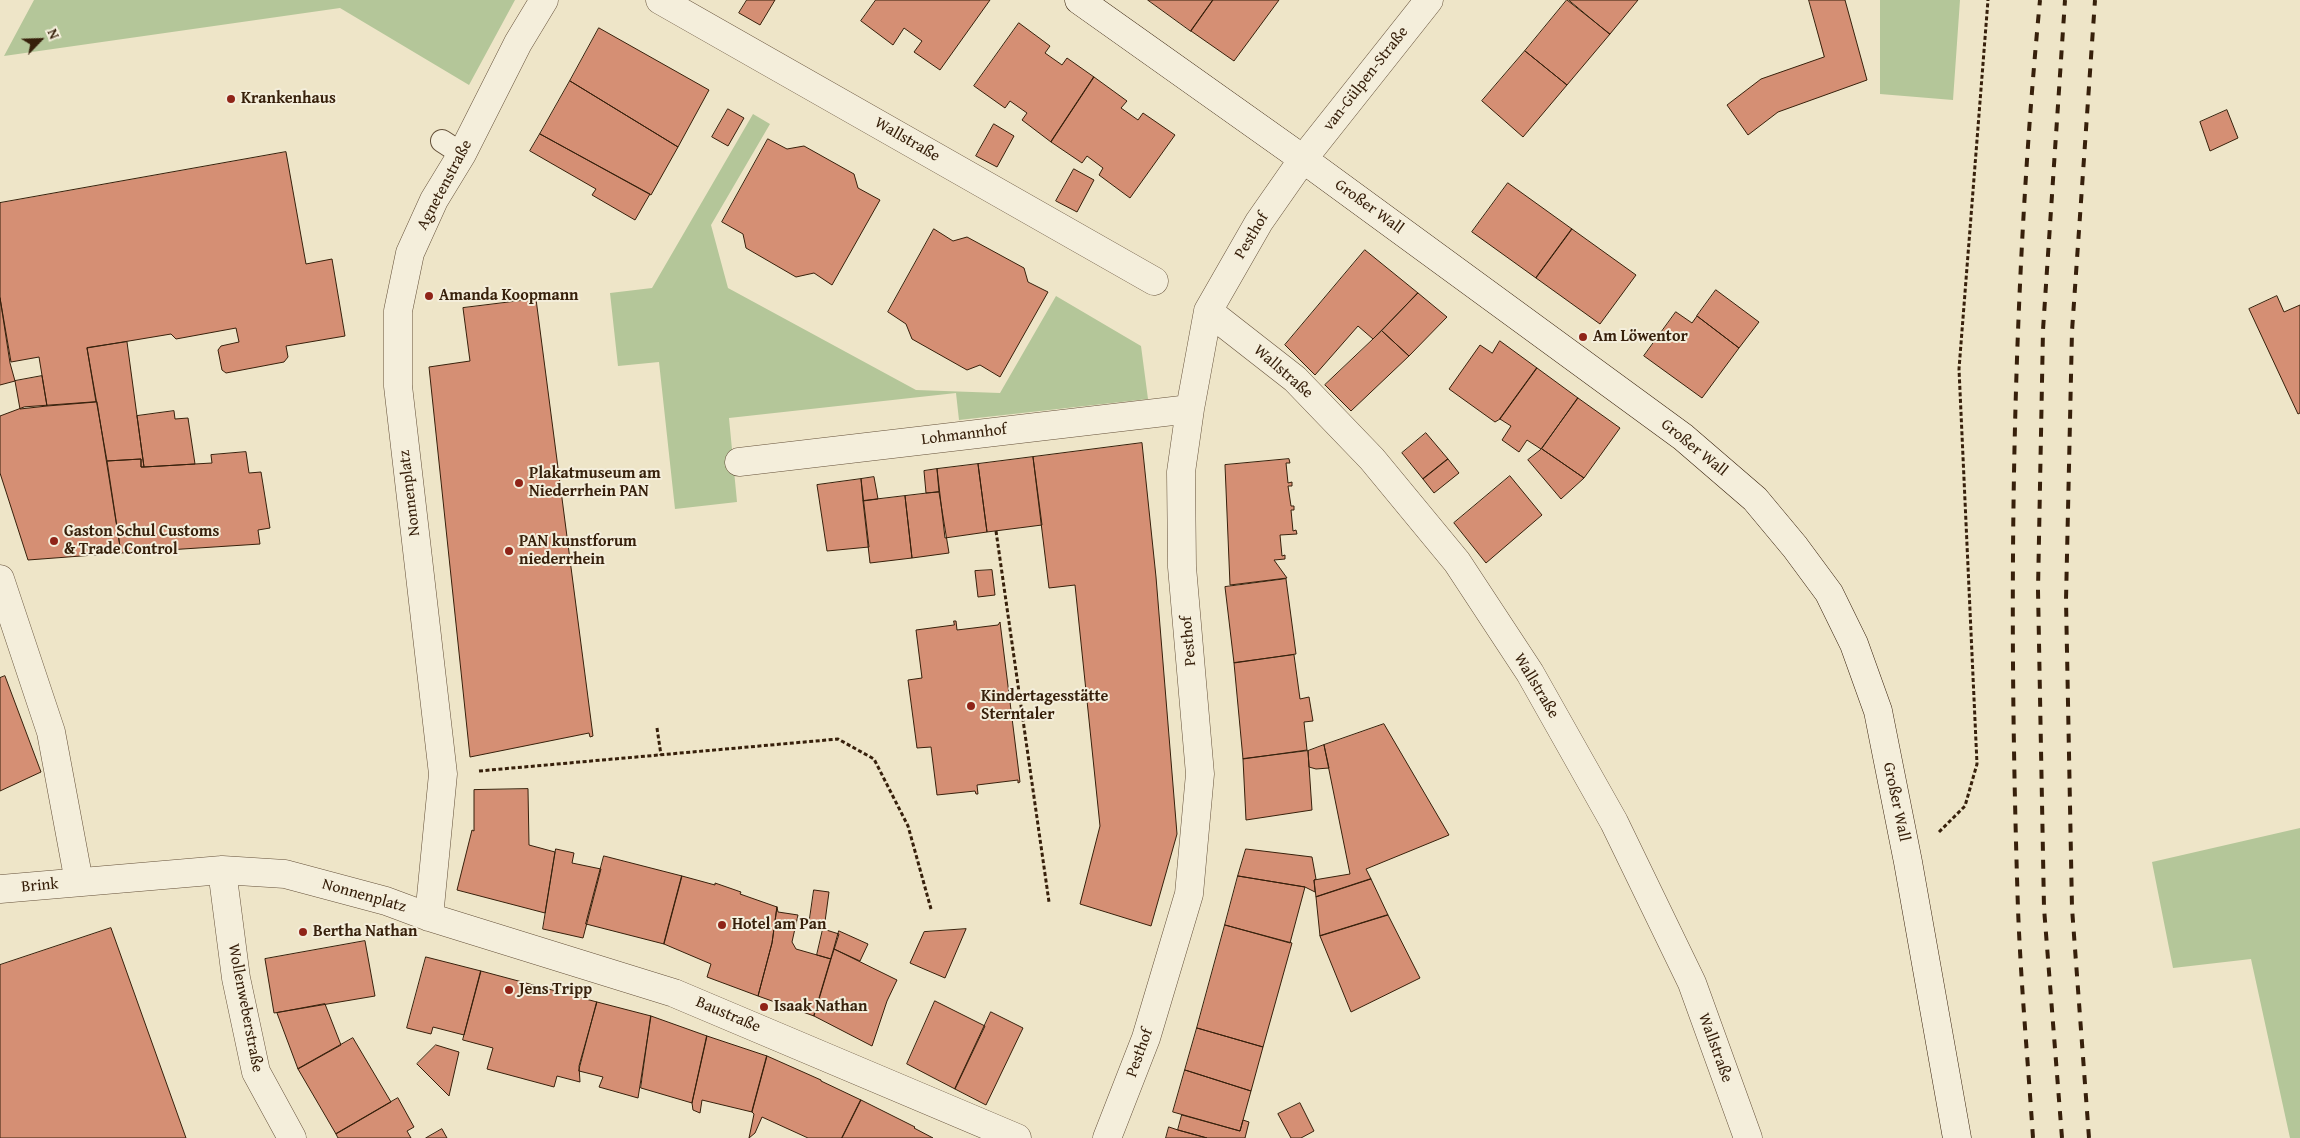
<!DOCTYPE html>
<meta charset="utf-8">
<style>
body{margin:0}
#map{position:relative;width:2300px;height:1138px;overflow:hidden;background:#eee5c8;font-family:"Gentium Book Plus",serif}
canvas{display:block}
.north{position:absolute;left:15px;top:15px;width:50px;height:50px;-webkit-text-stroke:4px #f4eedb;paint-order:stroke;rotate:66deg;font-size:14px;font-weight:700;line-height:20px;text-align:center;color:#37200b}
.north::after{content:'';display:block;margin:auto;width:18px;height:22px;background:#37200b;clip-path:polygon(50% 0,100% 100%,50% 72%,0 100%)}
</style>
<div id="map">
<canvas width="2300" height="1138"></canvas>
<div class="north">N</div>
</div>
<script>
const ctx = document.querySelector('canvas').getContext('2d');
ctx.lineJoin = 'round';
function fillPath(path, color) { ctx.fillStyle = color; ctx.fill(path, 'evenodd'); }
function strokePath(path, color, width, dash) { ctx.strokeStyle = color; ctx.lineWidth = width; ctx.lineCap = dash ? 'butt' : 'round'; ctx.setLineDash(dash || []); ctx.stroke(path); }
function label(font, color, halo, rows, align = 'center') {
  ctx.font = font + ' "Gentium Book Plus",serif'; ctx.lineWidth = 4; ctx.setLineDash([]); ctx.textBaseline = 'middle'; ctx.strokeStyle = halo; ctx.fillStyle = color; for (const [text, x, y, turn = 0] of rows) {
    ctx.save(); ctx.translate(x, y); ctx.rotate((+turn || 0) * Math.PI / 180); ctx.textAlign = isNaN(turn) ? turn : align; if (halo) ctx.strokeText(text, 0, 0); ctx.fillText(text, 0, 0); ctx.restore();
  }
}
fillPath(new Path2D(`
 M34,0H515L469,85L340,8L4,56Z
 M1880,0H1960L1953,100L1880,94Z
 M753,114L770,124L711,225L728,288L916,390L1000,393L1056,296L1141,346L1148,399L959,420L956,393L729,418L737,502L675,509L659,362L618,366L610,293L652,288Z
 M2300,828V1138H2290L2251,959L2173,968L2152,862Z`), '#b4c699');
const building = new Path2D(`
 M747,0H775L760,25L739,13Z
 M876,0H990L940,70L914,52L922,41L904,28L893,45L861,21Z
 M1148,0H1213L1191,31Z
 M1213,0H1279L1234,61L1191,31Z
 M1567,0L1610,34L1567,85L1525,51Z
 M1569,0H1638L1610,34Z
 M1809,0H1845L1867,80L1778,112L1748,135L1727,105L1761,79L1824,57Z
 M1019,23L1050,46L1045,53L1062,65L1067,58L1094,77L1051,142L1022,120L1027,113L1010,101L1005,108L974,86Z
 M599,28L709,90L678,147L570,81Z
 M1525,51L1567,85L1523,137L1482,101Z
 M1094,77L1127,101L1121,108L1138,120L1143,113L1175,135L1130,198L1099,175L1103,168L1087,156L1082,163L1051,142Z
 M570,81L678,147L651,195L540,134Z
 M728,109L744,118L728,146L712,137Z
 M2227,110L2238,138L2210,151L2200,122Z
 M994,124L1014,136L997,167L976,156Z
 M540,134L650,194L635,220L592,195L596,189L530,151Z
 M768,139L787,149L804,146L854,174L858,188L880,200L832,285L814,273L796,277L746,248L743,234L722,222Z
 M286,152L306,264L332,259L345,336L286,346L288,357L284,362L226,373L222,370L218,350L221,346L239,342L236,328L176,339L171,334L87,348L96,402L47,406L39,357L11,362L0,298V203Z
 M1074,169L1094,180L1077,212L1056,201Z
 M1508,183L1572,229L1536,278L1472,232Z
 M934,229L953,241L967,237L1024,268L1028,282L1048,292L1000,377L980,365L967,370L912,339L906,324L888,312Z
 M1572,229L1636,275L1600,324L1536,278Z
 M1365,250L1418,293L1373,339L1358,326L1315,375L1285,345Z
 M1716,290L1759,322L1739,348L1697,316Z
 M1418,293L1447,317L1409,356L1382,331Z
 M2277,296L2284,312L2300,305V413L2298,414L2249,309Z
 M0,298L10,363L15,381L0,385Z
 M536,299L593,736L590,737L589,733L470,757L429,367L470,361L463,308Z
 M1676,312L1692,323L1697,316L1739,348L1702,398L1644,356Z
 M1382,331L1409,356L1351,411L1325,385Z
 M1500,341L1537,368L1500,419L1495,422L1449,389L1480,345L1492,353Z
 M127,342L137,416L144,467H141V459L107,461L87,348Z
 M1537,368L1578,398L1541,449L1527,440L1519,452L1502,440L1511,426L1500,419Z
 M42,376L47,406L20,409L15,381Z
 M1578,398L1620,428L1584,478L1542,449Z
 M97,402L121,553L28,560L0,473V416L24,407Z
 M174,411L175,419L188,418L195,464L144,467L137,416Z
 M1426,433L1448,459L1423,479L1402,453Z
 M1142,443L1156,577L1177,834L1151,926L1080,904L1100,826L1075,585L1049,588L1033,457Z
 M1542,449L1584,478L1561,499L1528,460Z
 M246,452L249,473L261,472L270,528L258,530L260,544L121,553L107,461L141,459V467H144L212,463L211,455Z
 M1033,457L1042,525L987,532L978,464Z
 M1289,459L1290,463H1286L1288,483L1292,482V486H1288L1291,506H1294V510H1291L1293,531L1296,530L1297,534L1280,535L1282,556L1285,555V559L1274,560L1287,578L1230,585L1225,465Z
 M1448,459L1459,473L1434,493L1423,479Z
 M978,464L987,532L945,538L937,469Z
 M937,469L939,492L926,493L924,471Z
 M1510,476L1542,515L1486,563L1454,523Z
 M874,477L878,499L863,501L861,479Z
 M861,479L869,547L827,551L817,485Z
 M939,492L949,553L912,558L905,496Z
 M905,496L912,558L870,563L863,501Z
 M992,570L995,595L978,597L975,571Z
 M1286,579L1296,654L1234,663L1225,587Z
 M954,621H956L957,630L998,625L1000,622L1020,782L1018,783V780L977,785L978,794H976L975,791L937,795L931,747L917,748L908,680L922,678L916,630L954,625Z
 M1294,655L1300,699L1309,697L1313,721L1304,722L1307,750L1243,759L1234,663Z
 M5,676L41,772L0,791V678Z
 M1384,724L1449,835L1366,869L1371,879L1316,897L1314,880L1350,874L1324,745Z
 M1324,745L1329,768L1316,769L1309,767L1308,751Z
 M1308,751L1312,810L1246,820L1243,759Z
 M528,789L529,845L555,852L545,913L457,890L472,830L474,831V790Z
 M556,849L574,853L572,863L601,869L583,938L543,929Z
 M1246,849L1312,857L1316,879L1314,880L1315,892L1305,887L1238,876Z
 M604,856L682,876L664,944L586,924Z
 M682,876L715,885V883L741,892L740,894L777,907L772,943L758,996L707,977L711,964L664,944Z
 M1238,876L1305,887L1290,943L1225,925Z
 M1371,879L1388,915L1320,936L1316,897Z
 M814,890L829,892L824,929L809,925Z
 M777,907L778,912L798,915L792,942L796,949L831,959L814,1016L758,996L772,943Z
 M1388,915L1420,978L1351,1012L1320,936Z
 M1225,925L1292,943L1263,1047L1197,1028Z
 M111,928L186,1138H0V965Z
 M823,929L839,934L831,959L817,955Z
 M966,929L945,978L910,963L924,932Z
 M839,931L868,944L860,961L834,949Z
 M365,941L375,996L274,1013L265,959Z
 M834,949L897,980L887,1001L872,1046L814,1016Z
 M426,957L481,971L464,1035L433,1027L431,1034L407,1028Z
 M481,971L597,1002L579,1066L580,1082L557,1076L554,1087L487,1069L493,1048L463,1040Z
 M935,1001L985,1026L955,1089L907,1064Z
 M597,1002L651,1016L638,1098L599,1087L603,1077L579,1071Z
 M325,1004L341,1045L298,1069L277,1013Z
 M991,1012L1023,1028L986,1105L955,1089Z
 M651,1016L707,1036L692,1103L641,1088Z
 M1197,1028L1263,1047L1251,1091L1185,1070Z
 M707,1036L767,1056L752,1112L702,1100L700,1113L693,1110L692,1103Z
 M353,1038L391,1102L336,1134L298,1069Z
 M436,1045L459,1052L449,1096L417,1064Z
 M767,1056L821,1080V1081L861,1100L842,1138H808L762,1117L755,1133L749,1138L754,1114L752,1112Z
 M1185,1070L1251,1091L1240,1131L1173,1112Z
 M398,1098L414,1127L407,1131L411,1138H338L336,1134Z
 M861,1100L915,1127L914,1128L933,1138H842Z
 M1300,1103L1314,1131L1301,1138H1291L1278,1114Z
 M1182,1115L1240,1131L1243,1120L1249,1122L1245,1138H1207L1178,1130Z
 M1169,1127L1178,1130L1207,1138H1166Z
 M442,1129L447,1138H426Z`);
fillPath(building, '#d58f74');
strokePath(building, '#37200b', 1);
const service = new Path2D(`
 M442,141L462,154`);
const minor = new Path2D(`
 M660,0L1154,281
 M1208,311L1295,379L1372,459L1457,562L1530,673L1614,822L1692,983L1748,1138
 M739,462L1190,409
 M0,579L51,732L79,882
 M222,870L236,978L256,1072L292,1138
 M0,889L222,870L285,874L386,901L429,917L674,993L1017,1138
 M429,917L443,774L398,386V311L410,253L434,200L462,154L518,43L544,0
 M1107,1138L1146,1038L1189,894L1200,774L1182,567L1181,472L1190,409L1208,311L1259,222L1303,159L1429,0`);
const secondary = new Path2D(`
 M1079,0L1303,159L1683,437L1755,499L1795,547L1829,593L1854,644L1878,711L1908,862L1957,1138`);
strokePath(service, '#65513a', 24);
strokePath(minor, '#65513a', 29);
strokePath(secondary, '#37200b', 29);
strokePath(new Path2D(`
 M996,531L1049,902
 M657,728L661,755
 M479,771L838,739L874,759L908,826L931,909
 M1939,832L1965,806L1977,764L1959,369L1988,0`), '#37200b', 3, [4, 2.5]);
strokePath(service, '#f4eedb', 22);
strokePath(minor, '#f4eedb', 28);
strokePath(secondary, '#f4eedb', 28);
strokePath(new Path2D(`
 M2033,1138C2028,1062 2021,986 2018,909C2008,606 2011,302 2040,0
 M2062,1138L2044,908L2038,590L2043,330L2065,0
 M2089,1138L2072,908L2066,600L2072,331L2095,0`), '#37200b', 4, [9, 9]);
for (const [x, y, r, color] of [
 [231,99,5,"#8f2418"],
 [429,296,5,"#8f2418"],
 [1583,337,5,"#8f2418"],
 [519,483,5,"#8f2418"],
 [54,541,5,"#8f2418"],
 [509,551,5,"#8f2418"],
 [971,706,5,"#8f2418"],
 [722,925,5,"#8f2418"],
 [303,932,5,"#8f2418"],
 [509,990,5,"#8f2418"],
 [764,1007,5,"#8f2418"]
]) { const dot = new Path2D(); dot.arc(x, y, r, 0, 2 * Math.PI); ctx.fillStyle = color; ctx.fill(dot); strokePath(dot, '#f4eedb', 2); }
label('16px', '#37200b', '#f4eedb', [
 ["van-Gülpen-Straße",1366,79,-52],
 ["Wallstraße",907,140,30],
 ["Agnetenstraße",445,185,-62],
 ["Großer Wall",1369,207,36],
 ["Pesthof",1252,236,-59],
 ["Wallstraße",1283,372,41],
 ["Lohmannhof",964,435,-7],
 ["Großer Wall",1694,448,39],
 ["Nonnenplatz",410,493,-97],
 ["Pesthof",1189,641,-95],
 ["Wallstraße",1536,686,59],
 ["Großer Wall",1896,802,78],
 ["Brink",40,886,-5],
 ["Nonnenplatz",364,896,16],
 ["Wollenweberstraße",245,1008,79],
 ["Baustraße",728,1015,23],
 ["Wallstraße",1715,1048,70],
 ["Pesthof",1140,1053,-70]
]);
label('bold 16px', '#37200b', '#f4eedb', [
 ["Krankenhaus",241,99],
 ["Amanda Koopmann",439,296],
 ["Am Löwentor",1593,337],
 ["Plakatmuseum am",529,474],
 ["Niederrhein PAN",529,492],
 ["Gaston Schul Customs",64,532],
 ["& Trade Control",64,550],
 ["PAN kunstforum",519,542],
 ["niederrhein",519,560],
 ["Kindertagesstätte",981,697],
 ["Sterntaler",981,715],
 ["Hotel am Pan",732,925],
 ["Bertha Nathan",313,932],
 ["Jens Tripp",519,990],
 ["Isaak Nathan",774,1007]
], 'left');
</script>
